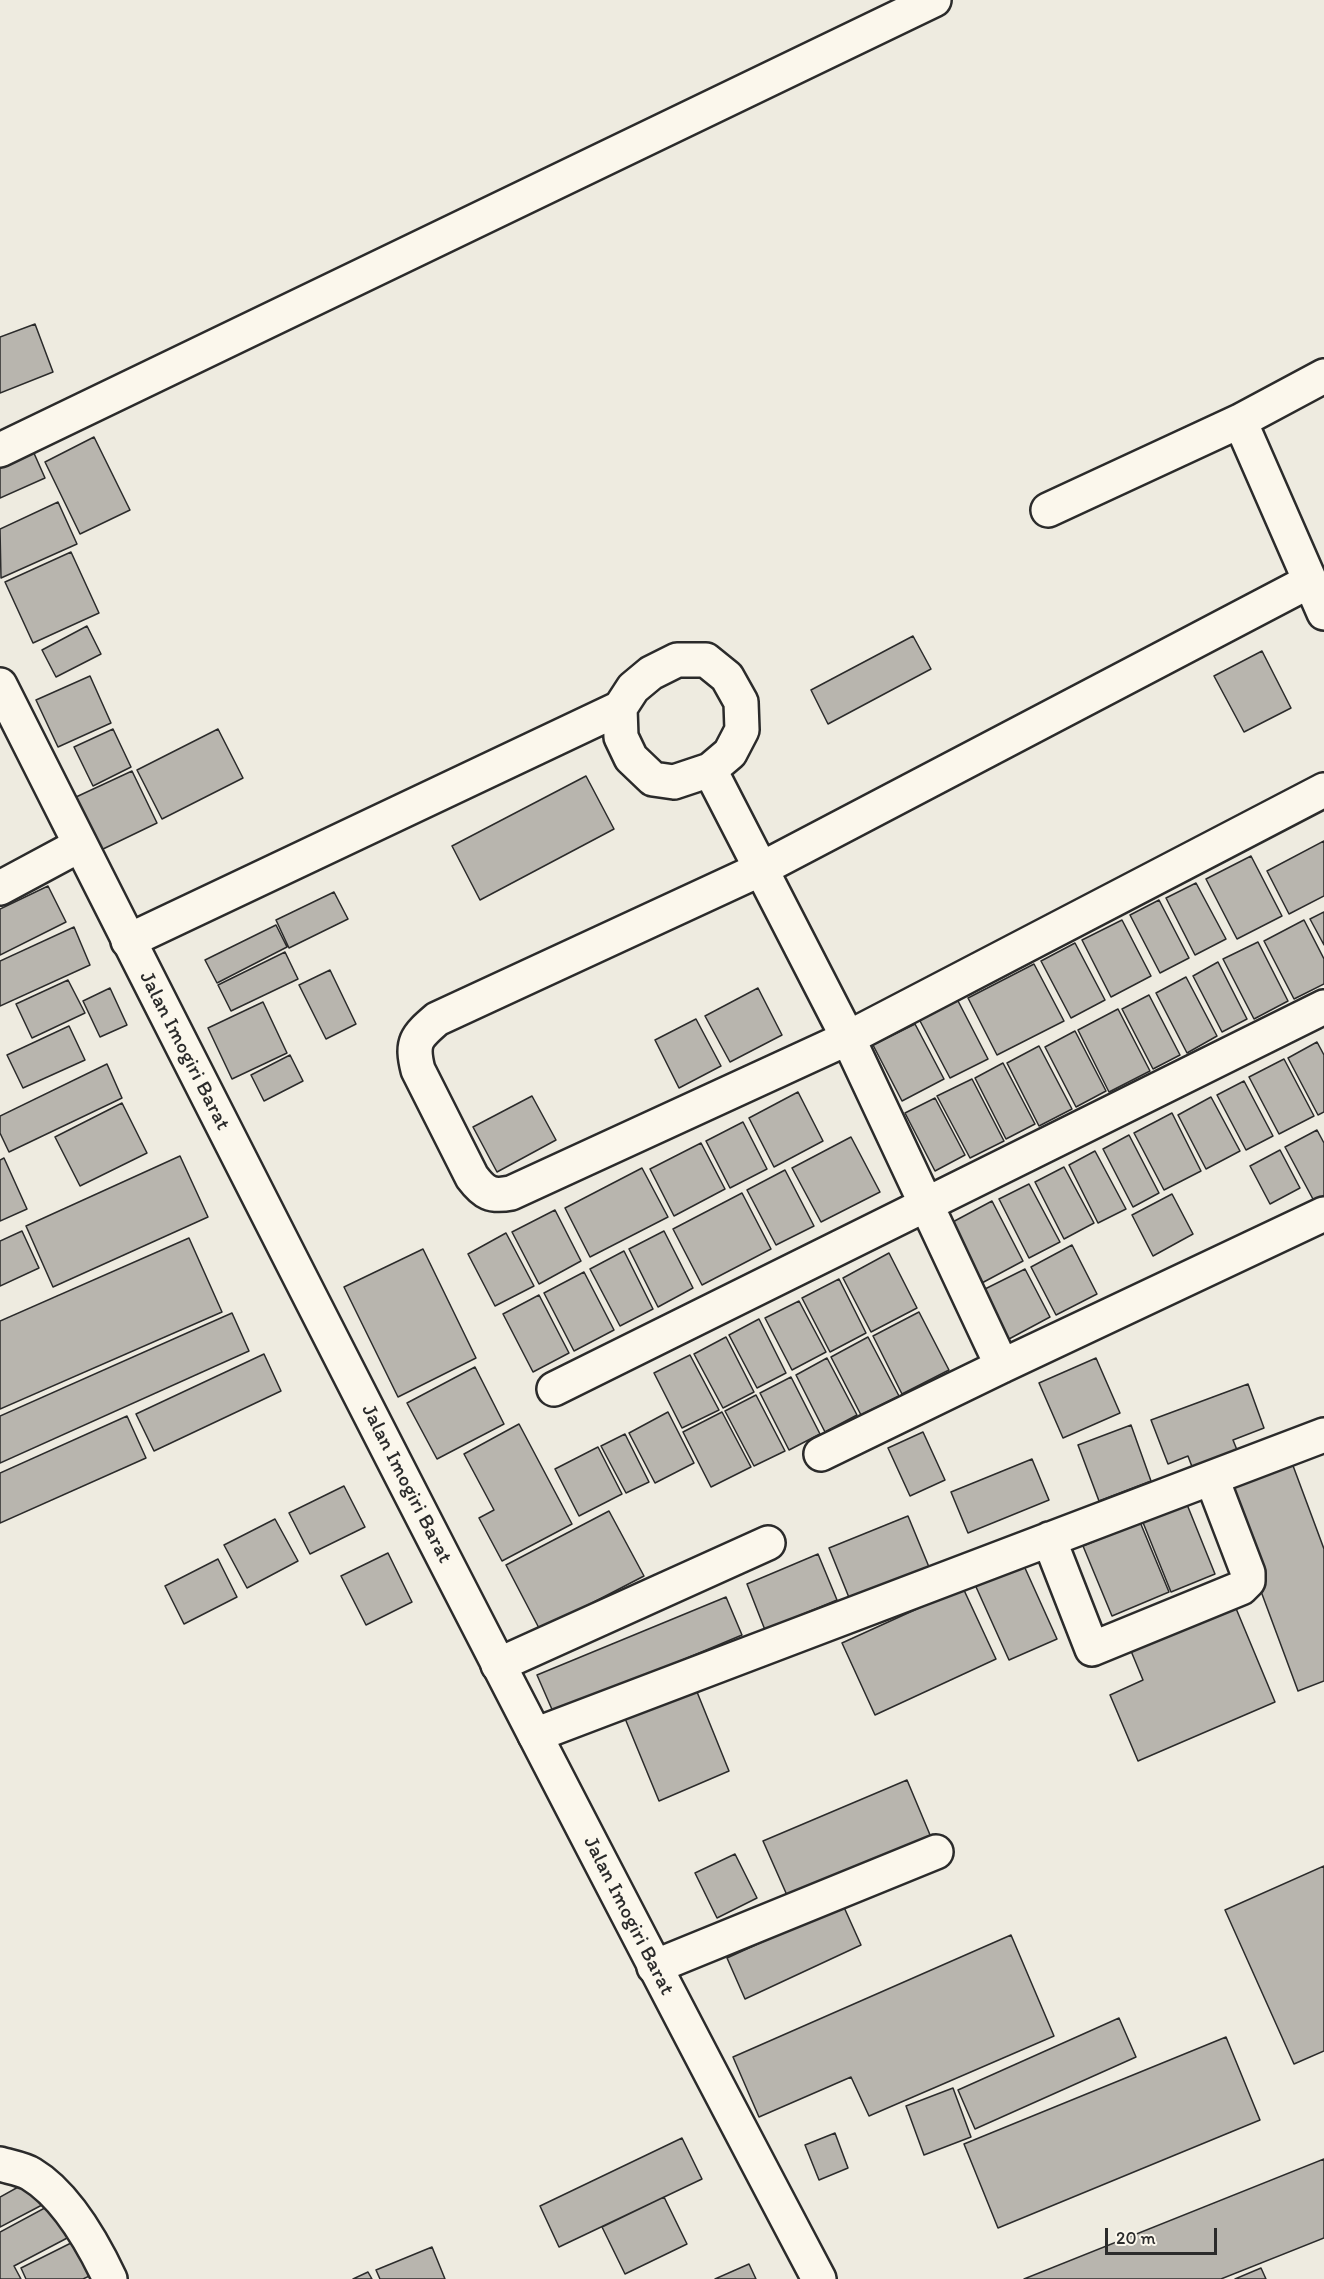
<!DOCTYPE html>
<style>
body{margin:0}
#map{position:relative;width:1324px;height:2279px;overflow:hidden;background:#eeebe0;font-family:Itim,sans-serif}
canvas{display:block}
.scale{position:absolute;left:1105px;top:2228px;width:112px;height:27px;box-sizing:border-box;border:3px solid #2b2b2b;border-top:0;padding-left:8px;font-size:18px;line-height:21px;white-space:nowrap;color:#2b2b2b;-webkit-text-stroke:4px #fbf7ec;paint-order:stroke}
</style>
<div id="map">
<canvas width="1324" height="2279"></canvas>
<div class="scale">20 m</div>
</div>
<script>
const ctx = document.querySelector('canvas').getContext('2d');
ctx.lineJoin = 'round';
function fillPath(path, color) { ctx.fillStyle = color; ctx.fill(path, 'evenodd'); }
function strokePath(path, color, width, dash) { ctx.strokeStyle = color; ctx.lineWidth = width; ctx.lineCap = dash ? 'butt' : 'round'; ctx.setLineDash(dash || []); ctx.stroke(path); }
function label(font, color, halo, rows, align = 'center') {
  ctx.font = font + ' Itim,sans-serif'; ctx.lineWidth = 6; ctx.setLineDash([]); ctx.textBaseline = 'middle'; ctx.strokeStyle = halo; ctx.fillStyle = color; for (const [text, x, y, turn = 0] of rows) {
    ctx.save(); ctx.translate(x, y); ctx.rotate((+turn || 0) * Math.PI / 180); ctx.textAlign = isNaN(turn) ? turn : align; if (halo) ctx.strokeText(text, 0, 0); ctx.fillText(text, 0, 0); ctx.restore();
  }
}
const building = new Path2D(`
 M35,324L53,372L0,393V337Z
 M94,437L130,510L80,534L45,462Z
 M29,442L45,478L0,498V455Z
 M58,502L77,544L1,578L0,529Z
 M71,552L99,613L33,643L5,582Z
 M87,626L101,654L56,677L42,650Z
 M913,636L931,669L828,724L811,690Z
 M1262,651L1291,708L1244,732L1214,676Z
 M90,676L111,723L58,747L36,700Z
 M113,729L131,767L93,786L74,747Z
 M218,729L243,778L162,819L137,770Z
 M132,771L157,823L101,850L76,797Z
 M586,776L614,829L480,900L452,846Z
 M1324,841V896L1289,914L1267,871Z
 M1251,856L1282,916L1237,939L1206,879Z
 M1196,883L1226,939L1195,955L1166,898Z
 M48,886L66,922L0,955V909Z
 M334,892L348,919L289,948L276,920Z
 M1159,900L1189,958L1160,973L1130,915Z
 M1324,912V945L1310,919Z
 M1122,920L1151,976L1111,997L1082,940Z
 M1304,920L1324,959V984L1294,999L1264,941Z
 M276,925L287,947L217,983L205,960Z
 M74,927L90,965L0,1006V961Z
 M1258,942L1288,1001L1254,1019L1223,959Z
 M1075,943L1105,1000L1071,1018L1041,961Z
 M285,952L298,979L231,1011L218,985Z
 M1218,962L1247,1019L1222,1032L1193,976Z
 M1034,964L1064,1021L997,1055L968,998Z
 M330,970L356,1024L326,1039L299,985Z
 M1186,977L1217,1036L1187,1053L1156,993Z
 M68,980L85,1013L32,1038L16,1004Z
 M110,988L127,1025L100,1037L83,1001Z
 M758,988L782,1035L730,1062L705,1016Z
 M1149,995L1180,1055L1153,1069L1122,1009Z
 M957,999L988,1059L950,1078L919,1019Z
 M263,1002L287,1053L232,1079L208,1028Z
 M1118,1009L1150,1071L1109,1092L1078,1030Z
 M696,1019L721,1066L679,1088L655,1040Z
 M915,1024L944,1079L902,1101L873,1045Z
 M69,1026L85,1060L23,1088L7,1055Z
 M1075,1031L1106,1091L1076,1107L1045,1047Z
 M1317,1042L1324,1055V1112L1318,1115L1288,1058Z
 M1039,1046L1072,1109L1039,1126L1007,1063Z
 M290,1055L303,1081L264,1101L251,1075Z
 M1284,1059L1314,1116L1279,1134L1249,1077Z
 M1003,1063L1035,1124L1006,1139L975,1078Z
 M107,1064L122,1098L9,1152L0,1133V1116Z
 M972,1079L1004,1141L970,1158L937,1096Z
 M1244,1081L1273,1136L1246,1150L1217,1095Z
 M798,1092L823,1141L774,1167L749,1118Z
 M532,1096L556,1140L497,1172L473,1127Z
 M1211,1097L1240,1151L1206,1169L1178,1115Z
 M935,1098L965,1155L935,1171L905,1113Z
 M122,1103L147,1153L80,1186L55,1137Z
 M1172,1113L1201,1171L1164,1190L1134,1133Z
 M743,1122L767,1169L730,1188L706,1141Z
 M1317,1130L1324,1143V1196L1314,1201L1285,1147Z
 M1129,1135L1159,1193L1133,1207L1103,1149Z
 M851,1137L880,1192L821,1222L792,1168Z
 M701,1143L725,1189L674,1216L650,1169Z
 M1280,1150L1300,1188L1270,1204L1250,1166Z
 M1095,1151L1126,1209L1098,1223L1069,1165Z
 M180,1156L208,1217L53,1287L26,1226Z
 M4,1158L27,1209L0,1221V1160Z
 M1064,1167L1094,1223L1064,1239L1035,1182Z
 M642,1168L668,1217L590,1257L565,1208Z
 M785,1170L814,1226L776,1245L747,1190Z
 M1029,1184L1060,1242L1029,1258L999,1199Z
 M742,1193L771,1249L702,1285L673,1229Z
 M1172,1194L1193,1234L1153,1256L1132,1215Z
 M992,1201L1023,1261L980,1284L949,1224Z
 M555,1210L581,1261L539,1284L512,1232Z
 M22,1231L39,1268L0,1286V1241Z
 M664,1231L693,1288L658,1307L629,1249Z
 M506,1233L534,1286L495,1306L468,1254Z
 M189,1238L222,1312L0,1409V1321Z
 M1072,1245L1097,1294L1056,1315L1031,1267Z
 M423,1249L476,1358L398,1397L344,1287Z
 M624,1251L653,1309L620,1326L590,1269Z
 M889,1253L917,1308L871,1332L843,1278Z
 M1025,1269L1050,1317L1009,1339L983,1290Z
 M584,1272L614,1330L574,1351L544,1293Z
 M839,1279L866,1333L830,1352L802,1298Z
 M539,1295L569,1353L533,1372L503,1314Z
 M799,1301L826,1352L792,1370L765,1318Z
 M919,1312L949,1370L902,1394L873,1336Z
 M232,1313L249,1351L0,1463V1416Z
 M759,1319L786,1373L757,1388L729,1335Z
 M726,1337L754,1392L723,1408L694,1354Z
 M868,1337L899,1396L861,1415L831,1357Z
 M264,1354L281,1391L154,1451L136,1414Z
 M690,1355L719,1410L682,1428L654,1373Z
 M827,1358L857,1415L825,1432L796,1375Z
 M1096,1358L1120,1413L1063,1438L1039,1383Z
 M475,1367L504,1424L437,1459L407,1403Z
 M791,1377L820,1434L789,1450L760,1393Z
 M1248,1384L1264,1428L1233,1440L1239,1455L1194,1472L1188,1456L1168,1464L1151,1420Z
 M756,1395L785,1451L754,1466L725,1411Z
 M668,1412L694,1463L655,1483L629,1433Z
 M722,1412L751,1467L711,1487L683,1432Z
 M127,1416L146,1458L0,1523V1473Z
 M519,1424L572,1524L502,1561L479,1518L494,1510L464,1454Z
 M1131,1425L1151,1481L1099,1501L1078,1445Z
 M923,1432L945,1480L910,1496L888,1448Z
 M625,1434L649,1482L626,1493L601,1446Z
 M598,1447L622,1494L579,1516L555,1469Z
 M1032,1459L1049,1500L968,1533L951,1492Z
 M1292,1463L1324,1549V1681L1298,1691L1223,1489Z
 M344,1486L365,1527L310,1554L289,1513Z
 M1186,1502L1215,1574L1171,1592L1142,1520Z
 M609,1511L644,1576L540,1630L506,1565Z
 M908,1516L929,1567L850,1600L829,1548Z
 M275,1519L298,1561L247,1588L224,1545Z
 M1140,1522L1169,1592L1112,1616L1083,1546Z
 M388,1553L412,1602L366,1625L341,1576Z
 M818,1554L837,1600L765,1630L747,1584Z
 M1020,1557L1057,1639L1009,1660L972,1578Z
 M218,1559L237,1597L184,1624L165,1586Z
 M963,1588L996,1659L875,1715L842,1643Z
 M726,1597L742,1635L554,1714L537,1675Z
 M1235,1606L1275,1702L1138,1761L1110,1695L1143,1680L1131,1651Z
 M695,1687L729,1771L659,1801L624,1716Z
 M907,1780L933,1842L790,1902L763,1841Z
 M735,1854L757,1898L717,1918L695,1873Z
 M1324,1866V2051L1294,2064L1225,1910Z
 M843,1905L861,1945L745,1999L727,1958Z
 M1011,1935L1054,2036L869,2116L851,2077L759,2117L733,2057Z
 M1119,2018L1136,2057L975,2129L958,2090Z
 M1226,2037L1260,2120L998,2228L964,2144Z
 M953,2088L971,2137L924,2155L906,2106Z
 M835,2133L848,2168L819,2180L805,2145Z
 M682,2138L702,2179L559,2247L540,2206Z
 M1324,2159V2238L1221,2279H1024Z
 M29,2181L42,2205L0,2227V2197Z
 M664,2197L687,2244L625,2274L602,2227Z
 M54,2203L71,2236L14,2266L21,2279H0V2232Z
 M79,2239L96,2273L83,2279H26L21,2268Z
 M432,2247L445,2279H380L376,2270Z
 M749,2264L756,2279H715Z
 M1261,2268L1266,2279H1235Z
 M368,2272L372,2279H353Z`);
fillPath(building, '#b8b5ae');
strokePath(building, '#2b2b2b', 1.5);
const street = new Path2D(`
 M1240,421L1324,613
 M0,450L934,0
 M1048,510L1240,421L1324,376
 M1310,581L761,869L437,1019C416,1037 411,1042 418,1070L472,1177C484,1193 491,1197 511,1193L848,1038L1324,790
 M710,770L848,1038L1002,1366
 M0,888L80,845
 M128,941L620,708L633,688L651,673L677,660H706L727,677L741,702L742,730L730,753L710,770L674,782L653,779L631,758L621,737L620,708
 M554,1389L1324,1007
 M821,1454L1002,1366L1324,1214
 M1049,1539L1092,1649L1241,1588L1248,1581V1573L1212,1479
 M498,1665L768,1543
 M535,1735L1324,1435
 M654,1967L936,1852
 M0,2164C10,2167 23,2169 31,2174C66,2195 93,2243 110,2279`);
const secondary = new Path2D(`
 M0,685C269,1219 540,1751 819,2279`);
strokePath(street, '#2b2b2b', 38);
strokePath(secondary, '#2b2b2b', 38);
strokePath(street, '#fbf7ec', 33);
strokePath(secondary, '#fbf7ec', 33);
label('21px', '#2b2b2b', '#fbf7ec', [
 ["Jalan Imogiri Barat",184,1051,63],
 ["Jalan Imogiri Barat",406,1484,63],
 ["Jalan Imogiri Barat",628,1916,63]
]);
</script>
